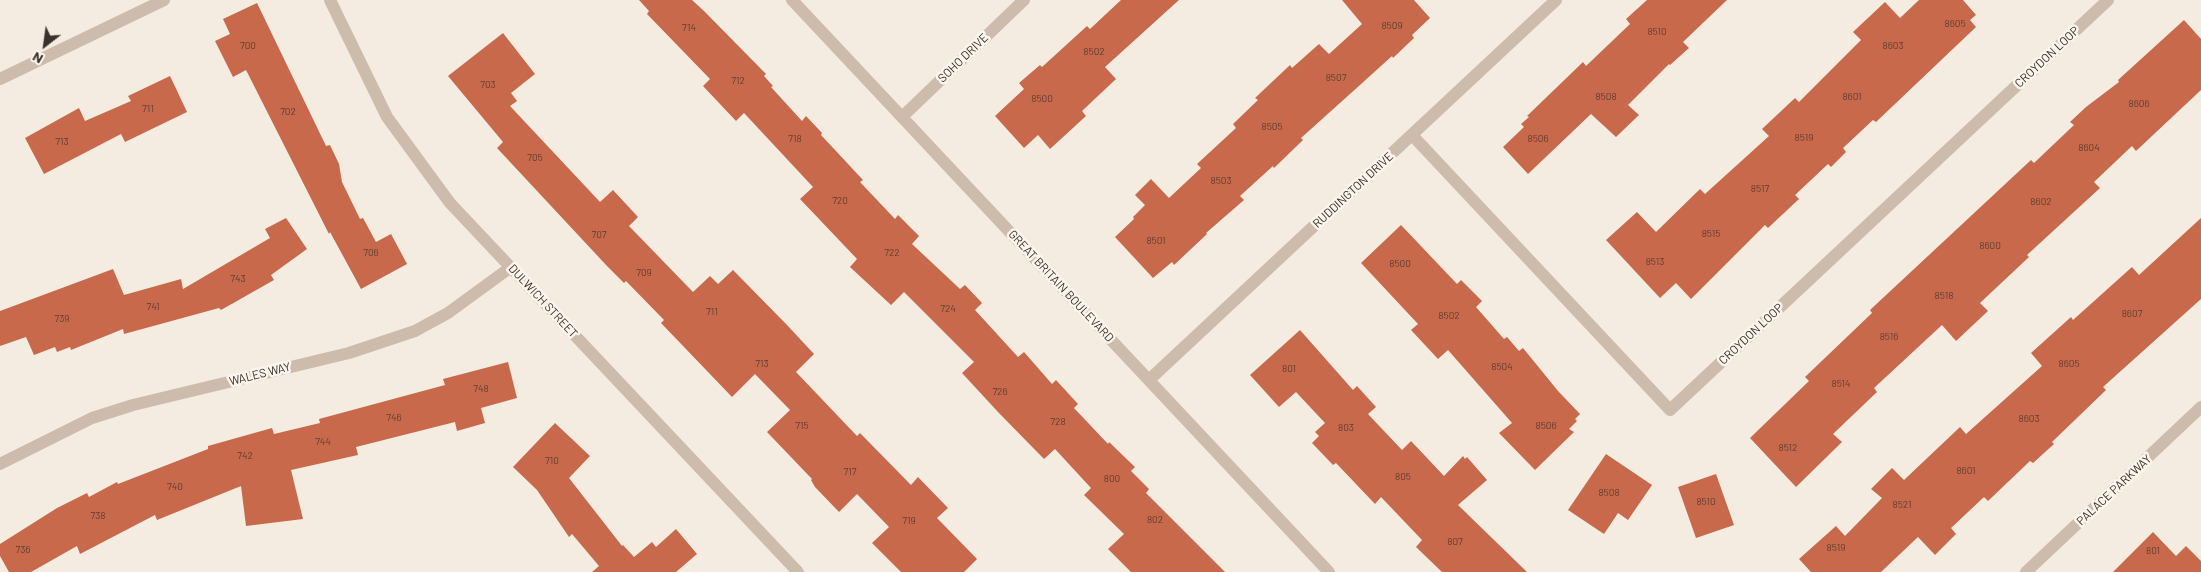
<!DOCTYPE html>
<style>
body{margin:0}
#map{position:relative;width:2201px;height:572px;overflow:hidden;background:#f4ebe1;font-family:Barlow,sans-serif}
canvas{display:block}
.north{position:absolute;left:20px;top:20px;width:50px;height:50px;-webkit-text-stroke:4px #fbf5ee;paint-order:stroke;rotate:210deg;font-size:14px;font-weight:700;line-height:20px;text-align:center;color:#3b302b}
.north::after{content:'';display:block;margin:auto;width:18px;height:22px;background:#3b302b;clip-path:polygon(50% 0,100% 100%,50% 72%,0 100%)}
</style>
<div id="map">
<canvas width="2201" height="572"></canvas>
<div class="north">N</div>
</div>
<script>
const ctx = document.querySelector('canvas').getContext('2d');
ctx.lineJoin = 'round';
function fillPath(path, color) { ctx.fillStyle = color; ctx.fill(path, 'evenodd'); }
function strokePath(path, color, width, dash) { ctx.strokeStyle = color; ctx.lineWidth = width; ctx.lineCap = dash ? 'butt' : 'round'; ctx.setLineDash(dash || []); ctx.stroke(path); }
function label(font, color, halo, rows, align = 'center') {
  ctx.font = font + ' Barlow,sans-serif'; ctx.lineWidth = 5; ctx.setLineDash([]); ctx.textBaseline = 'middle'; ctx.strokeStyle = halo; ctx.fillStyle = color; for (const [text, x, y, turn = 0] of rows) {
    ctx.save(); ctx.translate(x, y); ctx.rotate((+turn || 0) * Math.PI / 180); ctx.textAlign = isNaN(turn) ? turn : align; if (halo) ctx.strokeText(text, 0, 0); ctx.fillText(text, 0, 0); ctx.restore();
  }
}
fillPath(new Path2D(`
 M639,0H692L704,11L766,74L764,76L773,86L771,87L802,121L806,116L822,133L821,135L863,180L860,182L895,219L898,215L919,236L912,244L960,289L965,285L982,303L975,310L1018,357L1024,352L1052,384L1056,380L1078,404L1074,408L1108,444L1109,442L1135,467L1131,471L1149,489L1146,493L1225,572H1131L1108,549L1124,534L1084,495L1091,488L1055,449L1044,459L998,412L962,373L974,362L904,292L891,305L850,267L857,259L800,199L813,187L744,113L736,121L703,86L710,79L647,14L649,11Z
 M1121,0H1179L1105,67L1116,79L1082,111L1086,116L1050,149L1038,135L1024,148L995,116L1024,89L1019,83L1040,65L1042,67L1087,26L1090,29Z
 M1342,0H1414L1430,18L1412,35L1414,38L1393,58L1392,56L1360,85L1301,138L1303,140L1274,168L1273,166L1240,196L1244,200L1206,233L1207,234L1174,265L1172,262L1153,278L1115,237L1134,219L1133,217L1145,205L1135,195L1151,179L1169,198L1201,168L1197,164L1236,128L1233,124L1258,100L1255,98L1290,65L1292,68L1319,44L1329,54L1362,24Z
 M1647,0H1727L1683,42L1689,48L1670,65L1669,64L1628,105L1639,115L1616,137L1591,114L1528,174L1503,147L1524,127L1521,124L1529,117L1527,116L1583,62L1586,66L1630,24L1626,19Z
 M1919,0H1963L1976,15L1970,20L1976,27L1876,122L1873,120L1843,148L1846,152L1831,167L1828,164L1795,195L1799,199L1768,228L1765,225L1691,299L1676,283L1660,298L1606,240L1637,212L1656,232L1700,189L1705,194L1769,136L1762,129L1795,98L1799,102L1861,40L1853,32L1885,2L1900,18Z
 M257,3L326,146L330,145L339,164L342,182L360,219L363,218L376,242L391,234L407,264L361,289L330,232L329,234L246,70L233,77L215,41L230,34L223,19Z
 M2184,20L2201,39V90L2136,151L2132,146L2094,182L2100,188L2027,255L2029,257L1980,303L1988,311L1956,341L1942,325L1874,388L1877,392L1833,434L1842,442L1796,487L1750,438L1809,381L1805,377L1872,313L1870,310L2031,160L2034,163L2074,125L2070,122L2086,107L2119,82L2118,80Z
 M503,33L535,74L511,93L517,101L510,106L600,202L613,190L638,217L629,226L693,292L710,276L718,284L733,270L787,325L814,354L796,372L857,436L860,433L911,485L918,477L948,508L937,518L977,559L964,572H901L872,543L889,527L857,494L839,512L815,487L811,480L812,479L767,432L790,410L755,374L732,397L661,323L664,320L626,281L624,283L607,266L497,148L503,142L448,76Z
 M170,76L187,112L125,142L121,134L44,174L25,138L79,108L85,121L131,101L128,96Z
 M286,218L307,249L271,275L274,280L221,310L219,308L124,334L123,329L71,350L70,347L57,352L55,347L34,355L26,337L0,346V311L113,269L124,295L181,279L183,289L270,238L265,229Z
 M2201,218V299L2103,387L2106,390L2052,442L2054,444L2033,463L2030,461L1988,501L1984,497L1951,528L1956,534L1935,555L1918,537L1881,572H1811L1799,559L1836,526L1845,536L1882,498L1871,489L1892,468L1904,480L1960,427L1966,434L2042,366L2031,353L2071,317L2073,320L2132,267L2139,275Z
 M1401,225L1457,284L1461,280L1482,301L1476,307L1504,339L1507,337L1519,351L1523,348L1558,391L1580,414L1575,419L1577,421L1569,429L1574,432L1535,470L1499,433L1512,423L1448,350L1438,359L1411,330L1418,324L1361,263Z
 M1300,330L1353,390L1357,386L1376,407L1368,414L1402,450L1411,441L1444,476L1463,456L1465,459L1467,457L1487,480L1458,505L1527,572H1442L1416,547L1422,540L1381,497L1375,504L1336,463L1333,465L1312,443L1319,436L1315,432L1325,423L1296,392L1279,407L1250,375Z
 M508,362L517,398L481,408L485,423L457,431L455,422L356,447L358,455L291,470L303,519L246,526L241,486L157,520L155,515L80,554L77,546L31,572H9L0,556V544L57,508L87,493L89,497L117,482L118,484L208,449V446L272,428L274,434L320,423L319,419L445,385L443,379Z
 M555,423L590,456L569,478L622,546L623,545L634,557L652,542L656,547L676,529L697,554L676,572H592L599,566L572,534L569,537L537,490L513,467Z
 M1606,454L1652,485L1628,520L1618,513L1604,534L1568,510Z
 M1716,474L1734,525L1696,538L1678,487Z
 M2153,532L2176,556L2186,546L2201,561V572H2113Z`), '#c8694b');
strokePath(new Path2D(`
 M330,0L387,117L450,203L798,572
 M792,0L1329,572
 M0,79L164,0
 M902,117L1024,0
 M1412,135L1670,410L2108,0
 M1149,380L1556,0
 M0,464L92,418L133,405L349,353L415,331L448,313L511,267`), '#cdbbac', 12);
strokePath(new Path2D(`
 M2026,572L2201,407`), '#cdbbac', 12);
label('10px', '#5e3e33', null, [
 ["8605",1955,24],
 ["8509",1392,26],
 ["714",689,28],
 ["8510",1657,32],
 ["700",248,46],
 ["8603",1893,46],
 ["8502",1094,52],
 ["8507",1336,78],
 ["712",738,81],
 ["703",488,85],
 ["8508",1606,97],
 ["8601",1852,97],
 ["8500",1042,99],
 ["8606",2139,104],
 ["711",148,109],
 ["702",288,112],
 ["8505",1272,127],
 ["8519",1804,138],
 ["718",795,139],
 ["8506",1538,139],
 ["713",62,142],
 ["8604",2089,148],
 ["705",535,158],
 ["8503",1221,181],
 ["8517",1760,189],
 ["720",840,201],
 ["8602",2041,202],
 ["8515",1711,234],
 ["707",599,235],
 ["8501",1156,241],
 ["8600",1990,246],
 ["706",371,253],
 ["722",892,253],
 ["8513",1655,262],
 ["8500",1400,264],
 ["709",644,273],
 ["743",238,279],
 ["8518",1944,296],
 ["741",153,307],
 ["724",948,309],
 ["711",712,312],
 ["8607",2132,314],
 ["8502",1449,316],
 ["739",62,319],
 ["8516",1889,337],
 ["713",762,364],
 ["8605",2069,364],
 ["8504",1502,367],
 ["801",1289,369],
 ["8514",1841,384],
 ["748",481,389],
 ["726",1000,392],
 ["746",394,418],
 ["8603",2029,419],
 ["728",1058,422],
 ["715",802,426],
 ["8506",1546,426],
 ["803",1346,428],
 ["744",323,442],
 ["8512",1788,448],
 ["742",245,456],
 ["710",552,461],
 ["8601",1966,471],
 ["717",850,472],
 ["805",1403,477],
 ["800",1112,479],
 ["740",175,487],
 ["8508",1609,493],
 ["8510",1706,502],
 ["8521",1902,505],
 ["738",98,516],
 ["802",1155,520],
 ["719",909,521],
 ["807",1455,542],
 ["8519",1836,548],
 ["736",23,550],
 ["801",2153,551]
]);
label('12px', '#3b302b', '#fbf5ee', [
 ["CROYDON LOOP",2047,57,-43],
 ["SOHO DRIVE",963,58,-44],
 ["RUDDINGTON DRIVE",1353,190,-43],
 ["GREAT BRITAIN BOULEVARD",1061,286,47],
 ["DULWICH STREET",543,301,47],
 ["CROYDON LOOP",1751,334,-43],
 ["WALES WAY",260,374,-14],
 ["PALACE PARKWAY",2114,490,-43]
]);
</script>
